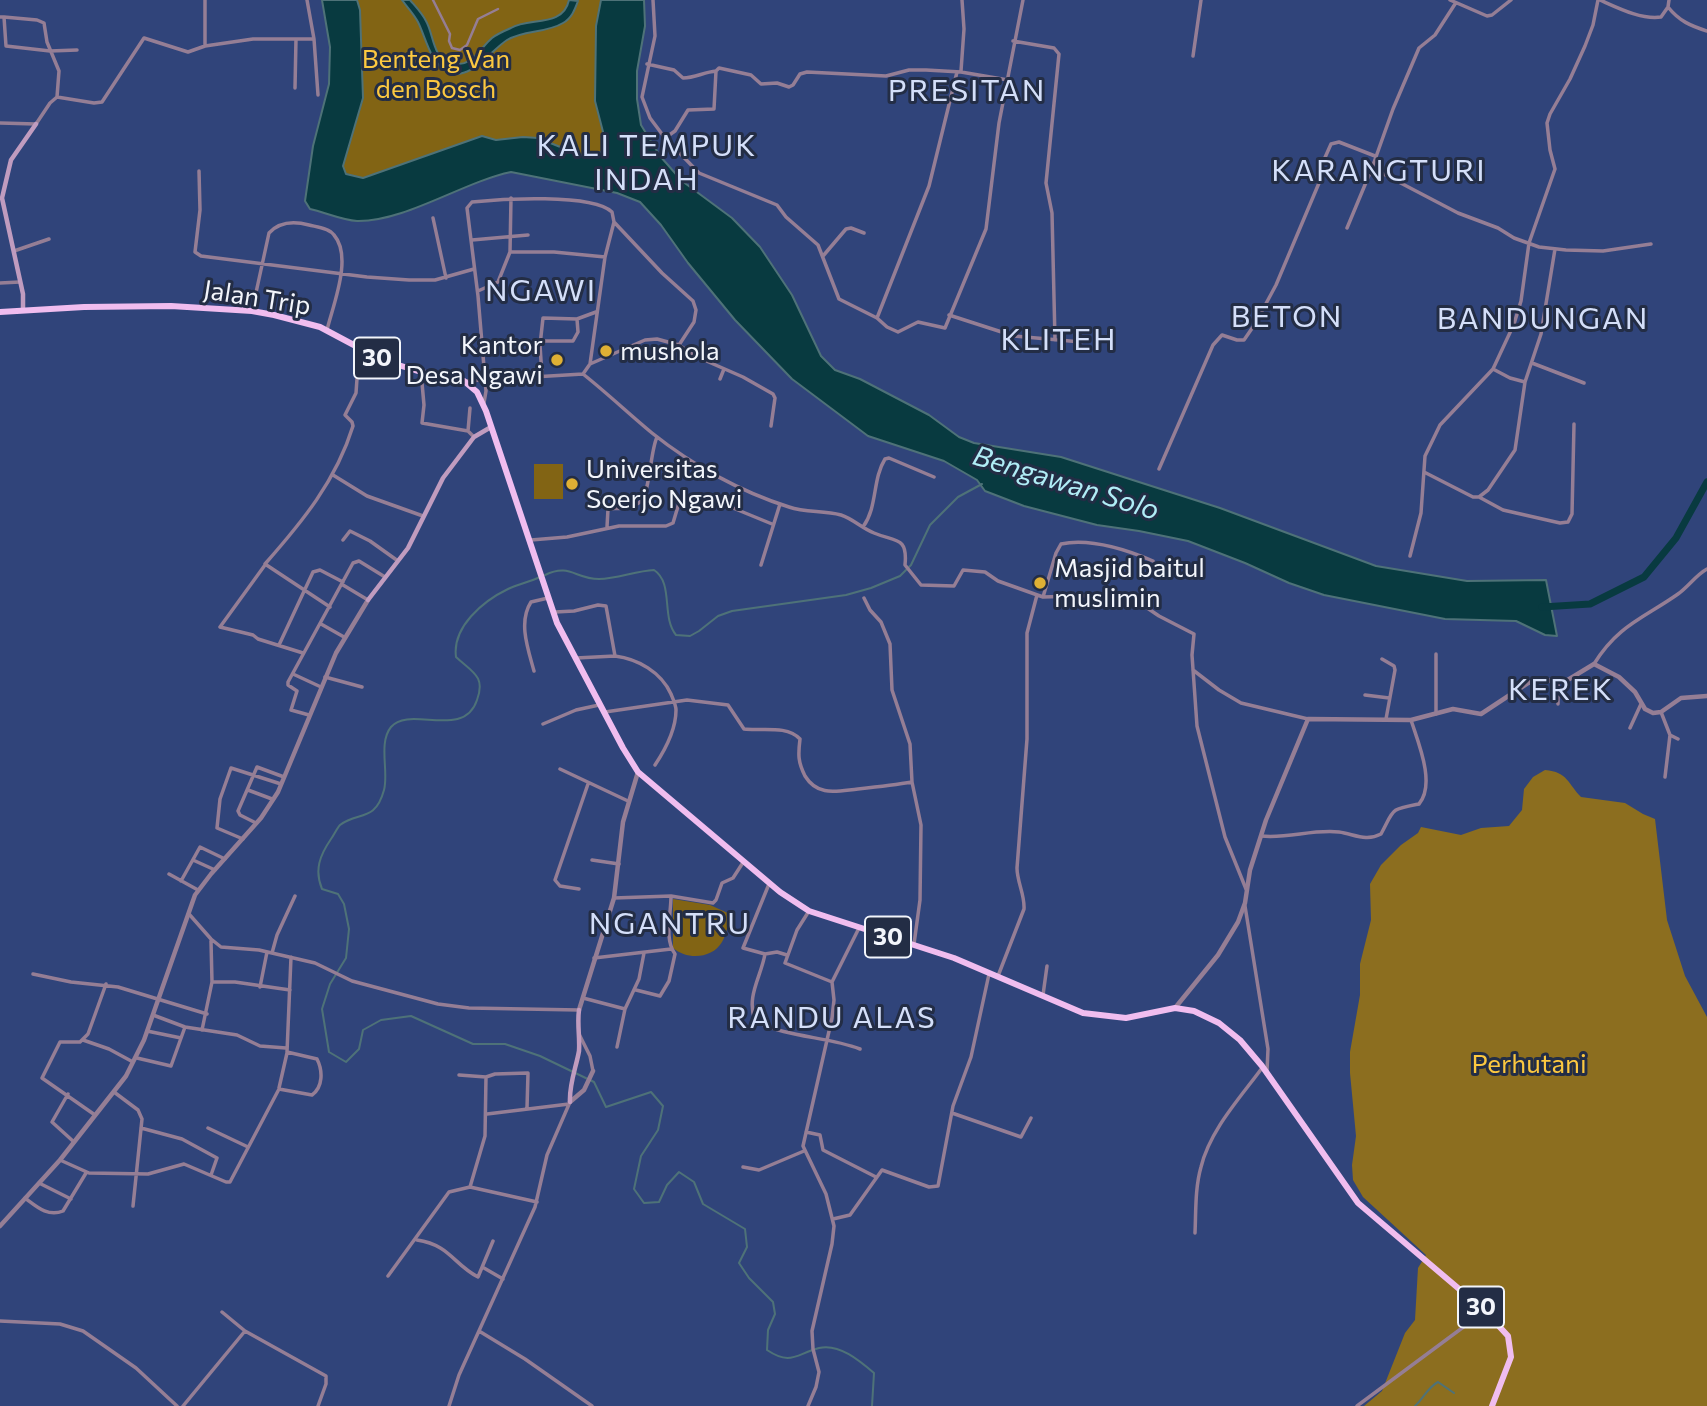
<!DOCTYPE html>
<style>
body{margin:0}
canvas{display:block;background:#30447a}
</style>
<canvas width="1707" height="1406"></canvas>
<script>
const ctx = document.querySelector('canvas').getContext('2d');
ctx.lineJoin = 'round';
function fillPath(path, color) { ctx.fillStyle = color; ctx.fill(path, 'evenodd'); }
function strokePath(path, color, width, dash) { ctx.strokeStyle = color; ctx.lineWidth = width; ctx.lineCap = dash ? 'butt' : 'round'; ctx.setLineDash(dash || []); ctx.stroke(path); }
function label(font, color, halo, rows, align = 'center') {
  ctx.font = font + ' Commissioner,sans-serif'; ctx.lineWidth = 6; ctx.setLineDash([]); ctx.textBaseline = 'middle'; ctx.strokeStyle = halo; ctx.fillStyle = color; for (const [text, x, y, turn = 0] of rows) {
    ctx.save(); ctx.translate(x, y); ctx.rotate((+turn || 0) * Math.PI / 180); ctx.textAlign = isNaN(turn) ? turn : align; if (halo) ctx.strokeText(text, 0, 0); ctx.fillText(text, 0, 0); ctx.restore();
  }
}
fillPath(new Path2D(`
 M357,0H601L596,26L595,101L609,151L580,155L538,138L523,137L496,140L482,136L363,178L345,173L343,166L363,98L360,10Z
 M534,464H563V499H534Z
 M673,899L710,905L730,914C728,923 727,934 722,942C712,959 687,960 673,948Z`), '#826414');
fillPath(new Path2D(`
 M1545,770C1568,772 1568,784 1581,797L1625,803L1643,814L1655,819L1667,920L1685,976L1707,1017V1406H1364L1382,1391L1405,1333L1415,1320L1418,1268L1426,1255L1363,1197L1353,1180L1352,1165L1356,1136L1350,1073V1052L1360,995V964L1371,920L1370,884L1381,865L1401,845L1418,833L1421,827L1461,835L1481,828L1509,826L1522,810L1524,789L1533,777Z`), '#8c6e1f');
const water = new Path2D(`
 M322,0H357L360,10L363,98L343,166L346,174L363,178L482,136L496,140L523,137L538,138L580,155L608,151L595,101L596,26L601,0H644L645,26L637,71V99L641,125L660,156L682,181L732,218L760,247L792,295L821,356L835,370L860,379L929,415L959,437L974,443L1061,457L1220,508L1376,566L1467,581L1546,580L1557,636L1545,635L1516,621L1445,619L1324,595L1289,583L1245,563L1188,541L1139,531L1097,525L1024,506L985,491L977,480L944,461L868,436L792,379L735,320L688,263L661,225L640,202L617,193L511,172C463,182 405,222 357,221C342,220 324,212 310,209L305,201L313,146L329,84L330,47Z
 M402,0H410C416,7 422,13 426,21C434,35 432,56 449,62C470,71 479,49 492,38C497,34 504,31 511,28C529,17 563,28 569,0L578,1C575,9 572,18 563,23C547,33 524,30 507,40C491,50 470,82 448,72C430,63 426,38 418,22C414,14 407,7 402,0Z`);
fillPath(water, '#083a40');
strokePath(water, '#4e7278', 2);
strokePath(new Path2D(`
 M545,575C570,563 575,579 599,579C617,579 635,571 654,570C674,583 661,617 676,635L690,636L699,631L718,616L732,611L846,595L871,588L900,576L911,565L930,525L958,497L982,484
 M540,577C530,582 518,584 508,589C483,601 452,627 456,657C472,672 486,676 477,700C464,740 409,705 391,727C378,743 389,772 384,790C375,823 358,811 340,825C337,828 334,835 331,839C320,855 314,870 322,889L338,894L344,904L349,929L346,958L330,984L322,1009L329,1052L346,1062L359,1049L363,1030L381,1020L411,1016L473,1044H505L540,1056L594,1082L606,1107L651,1092L663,1106L658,1130L641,1156L634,1189L644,1203L659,1202L667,1185L679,1172L694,1182L703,1204L745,1229L747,1247L739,1263L749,1278L773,1302L775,1314L768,1330L767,1350C791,1366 796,1354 819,1348C839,1343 860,1361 874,1373L872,1406
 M1415,1406C1424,1398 1427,1388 1438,1382L1454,1393`), '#4e7278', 2);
strokePath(new Path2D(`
 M1542,607L1590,604L1644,577L1676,538L1707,482`), '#083a40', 7);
strokePath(new Path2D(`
 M433,0L450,34L449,41L452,48L460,50L467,45L478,19L498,9`), '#957e95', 2.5);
strokePath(new Path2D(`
 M307,0L314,39L318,95
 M653,0L655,36L642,97L650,118L665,138L699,173L777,205L786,217L818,245L839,299L877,318L887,327L898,332L918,322L945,328L986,229L999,123L1023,0
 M1450,0L1487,16L1492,15L1511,0
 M1600,0C1618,8 1642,20 1661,17L1668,7
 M1669,0L1668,7C1679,21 1691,26 1707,31
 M1455,4L1435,35L1419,48L1393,109L1372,168L1458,213L1498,228L1514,238L1539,247L1566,250L1603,251L1651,244
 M0,17H4L6,46L50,51L77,50
 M4,17L37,20L44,23L47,42L59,71L57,97
 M1013,41L1054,48L1059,54L1046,183L1052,213L1055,340
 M205,46V0
 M1193,56L1201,0
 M647,64L674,70L683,78C695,78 704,72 716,71
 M961,71L964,29L962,0
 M295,88L296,39
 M0,123L36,124L50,103L57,97L94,103L102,102L144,38L188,52L205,46L253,39H314
 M665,138L675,131L688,110L714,109L716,71L719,68L751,75L761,84L777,83L789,87L793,85L800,74L807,72L886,76L909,70H926L961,72L1008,80
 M199,171L200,210L195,252L201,256L367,277L409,280H435L474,269
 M433,218L446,278
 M614,222L662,273L693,301L696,310L694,322L679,345
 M1347,228L1372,168
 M472,240L528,235
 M14,251L49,239
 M510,252H554L605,257
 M823,256L846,229L851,228L864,233
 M0,283L20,282
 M478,291L498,282L510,252L511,198
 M252,311L269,233C280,221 294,221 309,225C317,227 329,228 334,235C353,257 333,305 327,330
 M949,315L1014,336L1081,342
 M877,318L929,186L957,72
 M540,341H573L578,332L577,319
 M1532,363L1584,383
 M1493,369L1510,378L1525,382L1541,334L1555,249
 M421,372L424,405L422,423L468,431L474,437
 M583,374L590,364L645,340L657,339L679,345L695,356L743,377L773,394L775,398L771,426
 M542,376L540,345L543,318L577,319L596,312
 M720,379L724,369
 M466,381L583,374C607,393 629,414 652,433C692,465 741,492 789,507C806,513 823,510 841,515C853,519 862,528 874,533C895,542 908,536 905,565L921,585L954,586L963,570L985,572L998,581L1043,597L1108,595L1134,599L1159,616L1194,634L1192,655L1197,726L1225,837L1246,889
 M484,403L486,391L478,296L467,208L472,202C500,199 592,193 612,212L614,222L605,257L590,364
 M468,431L470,408
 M1159,469L1213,345L1222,335L1237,340H1244L1255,324L1276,285L1319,183L1323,162L1331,144L1339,142L1375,156
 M1424,472L1473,497H1479L1488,490L1515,450L1525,382
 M333,475L367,496L423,516
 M1479,497L1503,510L1560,523L1568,522L1572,514L1574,424
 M607,527L608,509C618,508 632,509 640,502C650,494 650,452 657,437
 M863,527C878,506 872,480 885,459L889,458L934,477
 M343,540L350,531L370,541L398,561
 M531,540L567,537L619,526H666L673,523L679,503L706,500L716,501L772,524
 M1410,556L1421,513L1425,456L1440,425L1493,369L1514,324L1521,301L1529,243L1555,169L1550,150L1547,123L1550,114L1570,79L1585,46L1593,25L1598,0
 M265,565L220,627L253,635L258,639L303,653
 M761,565L780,504
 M343,585L368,600
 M1043,597L1056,553L1061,544C1090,538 1127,550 1153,561
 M864,598L870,610L881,622L890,644L892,690L910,744L912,782L921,825L920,900L914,944
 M330,607L265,564C302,522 336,481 353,426L352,422L345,415L356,393L359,350
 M555,612L574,611L598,605L606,606L615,656C638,659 661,672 671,694C673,699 676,705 676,710C676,729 665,750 655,765
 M321,624L344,637
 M279,645L313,572L320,570L343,582
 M1436,654V714
 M576,658L615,656
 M1382,659L1394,666L1395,670L1386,719
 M1594,664C1618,625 1644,618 1678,594C1689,586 1696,575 1707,569
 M1193,670L1219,690L1241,703L1308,719
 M534,671C528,649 518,622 531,602L548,598
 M293,674L321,687
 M325,677L362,687
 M1558,681V704
 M1365,695L1389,698
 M605,712L687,700L728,705L744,729C762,731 787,725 800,739C798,755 798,762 805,776C818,797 837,791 858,789C876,787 894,785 912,782
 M1661,712L1670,735L1678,739
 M309,715L291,710L297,691L288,685V682L353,563L359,561L385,577
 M543,724L576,710L599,705
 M1630,728L1641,704
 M560,769L628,801
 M1665,777L1670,735
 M248,790L272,799
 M256,823L240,815L238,811L257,767L284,777
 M1261,836C1288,839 1312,829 1339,832C1354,834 1366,842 1381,834C1395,808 1389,810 1419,804C1436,784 1418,742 1411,720
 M243,839L217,828L220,799L231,768L281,784
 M193,860L215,870
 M592,860L619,864
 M169,874L198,890
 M181,881L200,847L225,859
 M769,884L743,948L765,954L777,952L787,955
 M579,889L560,886L555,880L588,784
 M614,898L671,896L713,903L716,900L722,883L733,878L744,861
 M1245,906L1268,1049L1267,1071
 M809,911L797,930L785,963L832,982
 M189,914L211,939L221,947L259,950L315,963L352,981L438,1004L469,1008L579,1010
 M272,953L277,935L295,896
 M765,954C761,977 746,996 755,1021C788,1038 826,1036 860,1049
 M594,958L671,949
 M33,974L71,982L118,987L207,1014
 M998,976L1024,909C1025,895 1017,882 1017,868L1027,739V633L1037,595
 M212,982H235L290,990
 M260,987L267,952
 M636,990L660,996L669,981L675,954C664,939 671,915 671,896
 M1043,995L1047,966
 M583,998L625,1009
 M153,1015L185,1027L237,1035L260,1046L286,1048
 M202,1030L212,982L211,941
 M147,1031L181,1038
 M579,1034L590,1056L593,1071
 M83,1040L109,1049L133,1062
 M617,1047L625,1009L639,979L644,953
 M137,1058L171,1066L185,1027
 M459,1075L486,1077
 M279,1088L287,1053
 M114,1092L138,1110L142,1119L133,1206
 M68,1094L52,1122L74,1142
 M952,1113L1021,1137L1031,1118
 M487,1114L569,1104
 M95,1115L42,1078L60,1042H80L88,1034L106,984
 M141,1128L182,1139L217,1158L211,1175
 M208,1128L248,1147
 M806,1132L820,1135L823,1150L876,1177
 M60,1160L89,1173L148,1174L184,1164L226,1182H230L279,1089L312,1095C323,1087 323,1071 317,1059L287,1052L291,957
 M743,1167L759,1170L804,1151
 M39,1183L71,1199
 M470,1187L485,1136L486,1077L495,1074L528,1073L527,1108
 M25,1198C37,1207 48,1217 63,1211L86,1173
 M833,1219L850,1215L882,1170L929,1187L938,1186L953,1106L971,1057L989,974
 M1195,1233C1196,1211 1195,1188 1201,1167C1210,1130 1240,1098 1262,1068
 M417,1240C450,1245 453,1264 478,1277L493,1241
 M484,1268L503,1279
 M388,1276L449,1192L470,1187L537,1202
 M222,1312L245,1331
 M0,1321L60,1324L83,1331L136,1368L177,1406
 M479,1331L525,1359L592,1406
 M183,1406L245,1331L326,1376V1384L318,1406
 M449,1406L459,1375L535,1207L547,1155L570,1102
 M808,1406L816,1387L819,1372L813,1349L812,1331L832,1244L834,1226L826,1194L803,1146L832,1018L834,1000L832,982L859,928
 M1357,1406L1485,1311`), '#957e95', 3.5);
strokePath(new Path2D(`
 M1175,1008L1218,955L1238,922L1245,903L1250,870L1266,820L1308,719L1411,720L1453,709L1481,714L1528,683L1537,680L1566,681L1594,664L1619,677L1635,692L1645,709L1653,713L1661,712L1681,698L1707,696
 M579,1010L614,898L623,822L638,772
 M570,1102L584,1090L593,1071
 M0,1226L60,1160L126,1076L144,1040L195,895L211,874L261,818L278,792L336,653L368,600`), '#957e95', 4.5);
strokePath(new Path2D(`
 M23,310V294L2,198L11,160L36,124
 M368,600L408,548L443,478L474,437L491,427
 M570,1102C569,1084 576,1068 579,1051C580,1037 577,1024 579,1010`), '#c09cbf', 4.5);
strokePath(new Path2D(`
 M0,312L84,307L171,306L252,311L274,315L320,327L382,360L421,372L464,381L477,392L486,411L557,623L623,748L638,772L780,892L809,911L954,958L1083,1013L1126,1018L1175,1008L1194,1011L1219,1023L1240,1040L1262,1066L1358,1203L1485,1311L1508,1336L1511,1357L1492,1406`), '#f0bdef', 6);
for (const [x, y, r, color] of [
 [606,351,7,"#dfb034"],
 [557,360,7,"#dfb034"],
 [572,484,7,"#dfb034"],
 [1040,583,7,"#dfb034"]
]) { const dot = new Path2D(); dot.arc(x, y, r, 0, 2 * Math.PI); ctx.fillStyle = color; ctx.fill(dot); strokePath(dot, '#232d45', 2.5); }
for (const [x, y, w] of [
 [377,358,46],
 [888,937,46],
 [1481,1307,46]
]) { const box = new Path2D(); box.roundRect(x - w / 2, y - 20.5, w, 41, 5); ctx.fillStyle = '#232d45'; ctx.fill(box); strokePath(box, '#f2f5fb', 2); }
label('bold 24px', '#f2f5fb', null, [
 ["30",377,358],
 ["30",888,937],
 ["30",1481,1307]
]);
label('26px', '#fcc840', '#232d45', [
 ["Benteng Van",436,59],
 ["den Bosch",436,89],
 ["Perhutani",1529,1064]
]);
label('26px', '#f2f5fb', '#232d45', [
 ["Jalan Trip",257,298,9]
]);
label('26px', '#f2f5fb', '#232d45', [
 ["Kantor",543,345,"right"],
 ["Desa Ngawi",543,375,"right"],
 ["mushola",620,351],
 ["Universitas",586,469],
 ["Soerjo Ngawi",586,499],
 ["Masjid baitul",1054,568],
 ["muslimin",1054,598]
], 'left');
label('italic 28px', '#b0edf6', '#232d45', [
 ["Bengawan Solo",1066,483,17]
]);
ctx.letterSpacing = '2px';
label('30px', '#d4dff9', '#232d45', [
 ["PRESITAN",967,91],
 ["KALI TEMPUK",647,146],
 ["INDAH",647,180],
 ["KARANGTURI",1379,171],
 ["NGAWI",541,291],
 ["BETON",1287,317],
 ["BANDUNGAN",1543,319],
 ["KLITEH",1059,340],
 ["KEREK",1561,690],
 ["NGANTRU",670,924],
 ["RANDU ALAS",832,1018]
]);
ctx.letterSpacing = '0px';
</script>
